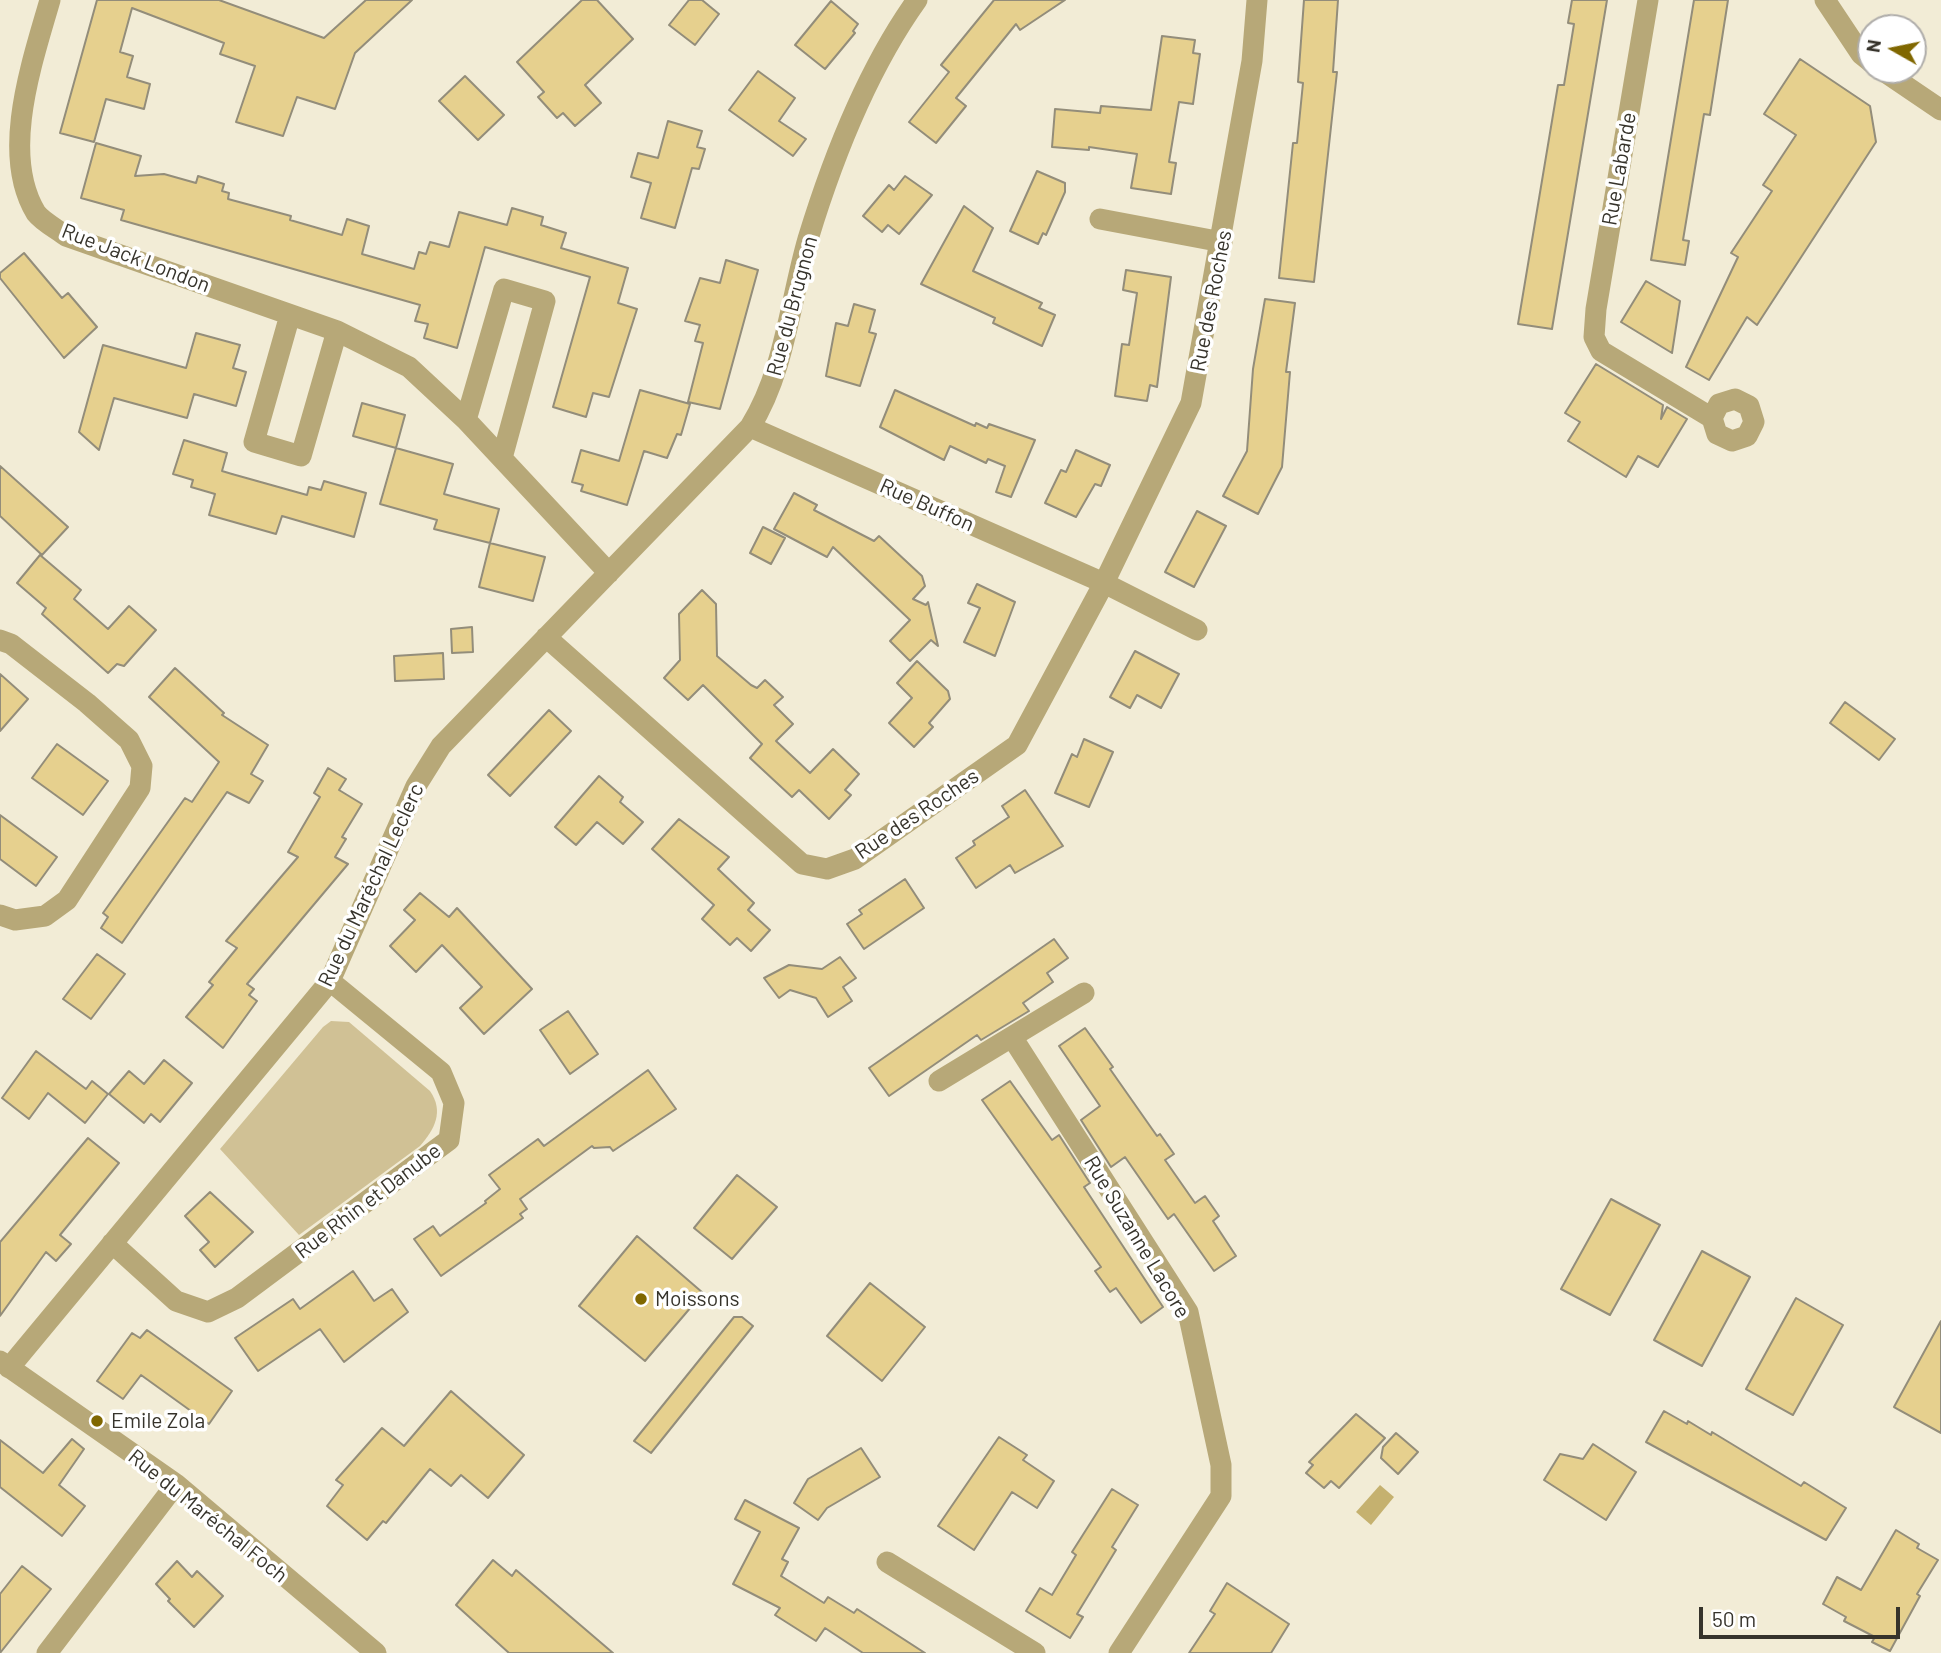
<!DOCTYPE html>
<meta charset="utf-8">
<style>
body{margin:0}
#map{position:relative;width:1941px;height:1653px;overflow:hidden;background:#f2ecd6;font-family:Barlow,sans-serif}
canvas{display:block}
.north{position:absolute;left:1857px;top:14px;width:70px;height:70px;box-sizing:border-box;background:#fff;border:2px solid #afadaa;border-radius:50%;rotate:279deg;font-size:19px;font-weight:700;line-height:28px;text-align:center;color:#36332b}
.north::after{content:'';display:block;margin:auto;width:24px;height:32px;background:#806700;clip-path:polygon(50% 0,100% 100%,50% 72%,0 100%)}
.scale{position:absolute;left:1699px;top:1607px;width:201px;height:32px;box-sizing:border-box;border:4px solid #36332b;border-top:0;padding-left:9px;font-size:21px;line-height:24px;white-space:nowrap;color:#36332b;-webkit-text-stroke:5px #fff;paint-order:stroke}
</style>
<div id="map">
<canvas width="1941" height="1653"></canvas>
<div class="north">N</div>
<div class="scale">50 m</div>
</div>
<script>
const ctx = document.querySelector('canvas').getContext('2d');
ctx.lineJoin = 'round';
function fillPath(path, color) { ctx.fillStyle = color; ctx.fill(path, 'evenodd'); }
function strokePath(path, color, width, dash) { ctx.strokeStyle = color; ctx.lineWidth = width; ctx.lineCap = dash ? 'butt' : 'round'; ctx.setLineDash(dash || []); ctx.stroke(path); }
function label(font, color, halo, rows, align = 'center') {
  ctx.font = font + ' Barlow,sans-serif'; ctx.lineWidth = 7; ctx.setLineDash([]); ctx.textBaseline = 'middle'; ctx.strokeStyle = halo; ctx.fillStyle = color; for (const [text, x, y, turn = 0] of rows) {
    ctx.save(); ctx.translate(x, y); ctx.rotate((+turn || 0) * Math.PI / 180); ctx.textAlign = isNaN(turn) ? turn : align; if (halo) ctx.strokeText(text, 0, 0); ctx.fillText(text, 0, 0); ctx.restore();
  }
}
fillPath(new Path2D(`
 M331,1021L349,1022L430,1091C444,1111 435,1129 420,1146L299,1235L220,1149L323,1027Z`), '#d0c195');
fillPath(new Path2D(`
 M1380,1485L1394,1497L1371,1525L1356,1512Z`), '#c5b16f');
const building = new Path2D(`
 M97,0H219L324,38L366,0H412L355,53L335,109L297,97L283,136L236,122L255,66L220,54L224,43L132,8L120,52L133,56L127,77L150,84L144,109L106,99L94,142L60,133Z
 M582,0H597L633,39L585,85L601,103L575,126L563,113L557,118L538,97L544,92L517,62Z
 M689,0H702L719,14L695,45L669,25Z
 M994,0H1065L1020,30L1016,24L956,98L966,106L936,143L909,122L949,72L941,65Z
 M1304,0H1338L1333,72H1337L1314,282L1279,278L1293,143H1297L1303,83L1298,82Z
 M1572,0H1607L1552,329L1518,324L1558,85H1564L1574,24L1568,23Z
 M1694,0H1728L1710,115L1704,114L1683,240L1689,241L1685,265L1651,260Z
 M831,1L858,24L853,31L855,33L825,69L795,45Z
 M1162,36L1195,40L1193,53L1200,54L1193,104L1179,102L1169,162L1176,163L1171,194L1131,188L1137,154L1089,147V150L1052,147L1055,109L1100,113L1101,106L1151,110Z
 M1800,59L1870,106L1876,142L1757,325L1747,317L1709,380L1686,367L1738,257L1731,253L1772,191L1763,185L1796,135L1764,114Z
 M758,71L795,98L779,121L806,139L793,156L729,110Z
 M465,76L504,115L478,140L439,101Z
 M668,121L702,131L697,147L705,149L699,169L692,168L675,228L641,218L651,183L631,177L638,153L658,158Z
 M96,143L141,156L135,176L164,174L196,183L198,176L224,184L222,191L229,193L228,199L291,216L290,220L342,235L347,219L369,226L362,254L414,269L419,252L426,254L430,242L449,247L459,212L507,225L512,208L543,217L541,225L566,233L561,248L628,268L618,303L637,309L609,397L593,393L586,417L553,407L590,277L485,247L457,348L424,338L428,324L415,321L420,305L121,220L124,210L81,198Z
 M1037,171L1065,183V192L1046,235L1043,233L1038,244L1010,231Z
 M905,176L932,195L899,234L888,225L882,232L863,216L889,185L894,190Z
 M964,206L993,228L973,271L1042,303L1039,308L1055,315L1042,346L993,323L995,318L921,284Z
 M24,253L62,298L68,293L97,327L64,358L0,278V273Z
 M726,260L758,270L720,409L688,402L703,343L695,341L700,325L685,321L700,278L720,283Z
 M1126,270L1171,277L1157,387L1150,385L1147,401L1115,396L1122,344L1129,345L1137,293L1123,290Z
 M1646,281L1680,301L1672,353L1621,322Z
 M1265,299L1295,303L1286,372H1290L1282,467L1258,514L1223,496L1247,451L1253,369Z
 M854,304L875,310L869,332L876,334L860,386L826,376L836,323L848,326Z
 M196,333L240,345L233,368L246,372L236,406L194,394L187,418L114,398L99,450L79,432L103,345L186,368Z
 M1596,364L1663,405L1661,419L1667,407L1687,419L1658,467L1638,456L1626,477L1568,441L1580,422L1565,413Z
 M640,390L690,404L681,435L677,434L667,458L644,451L627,505L581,491L583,485L572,482L581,450L619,461Z
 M895,390L975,426L976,423L987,428L989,424L1035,440L1011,497L996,492L1005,466L988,459L986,463L950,446L944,460L880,427Z
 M362,403L405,415L396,448L353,436Z
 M184,440L227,453L222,471L232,474L307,495L309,487L321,490L324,481L366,493L354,537L282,516L276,534L209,515L215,494L191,487L193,480L173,474Z
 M396,448L453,464L444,494L499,509L490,543L434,529L437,520L380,504Z
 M1076,450L1110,465L1101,486L1095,484L1076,517L1045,503L1061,470L1066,472Z
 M0,466L68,527L42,555L0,516Z
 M794,493L817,505L814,510L874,541L879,536L922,576L925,586L913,599L926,605L928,602L938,646L931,640L910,661L890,641L910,620L833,547L827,557L774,529Z
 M1197,511L1226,526L1194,587L1165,572Z
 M763,527L785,538L771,564L750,553Z
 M490,543L545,557L533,601L479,587Z
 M40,555L81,590L74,599L108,629L129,606L156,630L124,666L117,664L108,673L42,614L46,608L17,583Z
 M977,584L1015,602L995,656L964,642L980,608L968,603Z
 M702,590L716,604L717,656L751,685L757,688L765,680L783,697L774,705L793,724L776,741L810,773L833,749L859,774L845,790L851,795L829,819L799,790L792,797L750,758L762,744L703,685L688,700L664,678L680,660L679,614Z
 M472,627L473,652L452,653L451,629Z
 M1135,651L1179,674L1161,708L1137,695L1130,708L1110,697Z
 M443,653L444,679L395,681L394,656Z
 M917,661L948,691L950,699L929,723L933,727L914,747L889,723L912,698L897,683Z
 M175,668L224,713L222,715L268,745L251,774L263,781L249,803L227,792L122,943L101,928L108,917L103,913L185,798L192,802L219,762L149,697Z
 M0,674L28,699L0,731Z
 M1845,702L1895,739L1879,760L1830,723Z
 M549,710L571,731L510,796L488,775Z
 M1084,739L1113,752L1089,807L1055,793L1072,754L1077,757Z
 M57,744L108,781L83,815L32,778Z
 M328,768L346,779L339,790L362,804L342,837L346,839L335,857L348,864L247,984L254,989L249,995L257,1001L223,1048L186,1017L213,985L209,982L237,948L226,941L298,857L288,852L320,797L314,793Z
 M599,776L623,797L620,802L643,822L623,844L597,822L576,845L555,827Z
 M1025,790L1063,846L1015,873L1010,865L976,888L956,858L975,845L973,841L1009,817L1002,806Z
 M0,815L57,857L36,886L0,859Z
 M679,819L729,857L718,869L754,903L748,910L770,930L751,951L737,938L730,945L702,919L714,905L652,849Z
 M905,879L924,908L864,949L847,924L862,914L859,910Z
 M420,893L449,917L457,908L532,989L484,1034L460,1008L482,987L442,945L416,972L390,946L415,920L404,910Z
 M1054,939L1068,958L1047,973L1053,982L1023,1003L1029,1011L981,1040L977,1035L889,1096L869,1068Z
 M97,954L125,974L91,1019L63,999Z
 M840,957L856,978L843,987L852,1001L828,1017L816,998L790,990L779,998L764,978L789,965L822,969Z
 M568,1011L598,1054L570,1074L540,1030Z
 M1085,1028L1113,1067L1110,1069L1157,1136L1160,1134L1174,1154L1165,1160L1195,1203L1205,1196L1219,1216L1213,1221L1236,1256L1214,1271L1174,1214L1168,1219L1125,1157L1111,1167L1081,1120L1100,1106L1059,1046Z
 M36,1051L86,1089L92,1081L108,1094L85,1123L48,1093L29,1119L2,1098Z
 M164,1060L192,1083L160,1122L151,1114L144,1123L109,1094L129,1071L144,1084Z
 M648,1070L676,1109L613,1151L610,1147L594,1148L592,1146L520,1199L527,1209L520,1214L523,1218L441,1276L414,1239L433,1226L440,1236L486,1203L485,1201L500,1189L489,1175L538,1139L544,1146Z
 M1010,1081L1052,1140L1059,1135L1090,1183L1084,1187L1163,1307L1141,1323L1116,1288L1110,1292L1095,1271L1101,1267L982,1100Z
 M88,1138L119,1163L60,1235L71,1244L56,1261L46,1252L0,1316V1242Z
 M737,1175L777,1207L732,1259L694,1228Z
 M210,1192L253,1232L215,1267L200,1250L209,1242L185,1216Z
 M1611,1199L1660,1225L1610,1315L1561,1289Z
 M637,1236L703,1293L645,1361L579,1306Z
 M1702,1251L1750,1277L1702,1366L1654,1340Z
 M353,1271L374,1301L392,1289L408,1312L344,1362L320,1329L258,1371L235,1338L293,1299L300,1309Z
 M870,1283L925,1327L882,1381L827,1336Z
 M1796,1298L1843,1325L1793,1415L1746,1389Z
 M734,1317H742L753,1326L651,1453L634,1441Z
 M1941,1321V1433L1894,1407Z
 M147,1330L232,1391L209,1424L141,1375L123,1399L97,1381L132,1333L140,1338Z
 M451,1391L524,1455L488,1498L461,1475L451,1486L430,1469L386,1523L383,1521L367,1540L327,1506L343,1485L336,1480L382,1428L404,1446Z
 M1664,1411L1687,1424L1688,1421L1711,1435L1712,1432L1801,1486L1804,1482L1846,1508L1826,1540L1646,1442Z
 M1356,1414L1385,1438L1339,1488L1331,1481L1324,1488L1306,1473L1313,1465L1309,1462Z
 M1396,1433L1418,1452L1398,1474L1381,1458L1383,1447Z
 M999,1437L1027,1455L1023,1460L1054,1481L1037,1508L1012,1492L974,1550L938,1526Z
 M72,1439L84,1449L59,1485L85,1506L62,1536L0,1487V1440L43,1473Z
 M1593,1444L1636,1472L1606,1520L1544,1480L1560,1454L1583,1459Z
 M861,1448L880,1477L827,1508L818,1520L794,1503L808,1479Z
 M1112,1489L1138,1505L1112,1547L1116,1550L1077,1614L1083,1617L1070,1638L1026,1611L1040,1588L1052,1595L1076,1555L1072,1552Z
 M745,1500L799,1528L782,1559L788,1562L781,1576L824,1603L828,1597L854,1613L857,1609L925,1653H863L825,1628L816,1641L775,1615L780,1608L733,1584L760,1532L735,1519Z
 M1896,1530L1919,1544L1917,1548L1938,1560L1917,1594L1920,1596L1890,1651L1872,1642L1875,1637L1844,1621L1846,1617L1823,1604L1837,1577L1861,1590Z
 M493,1560L512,1576L516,1570L613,1653H509L456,1605Z
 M177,1561L192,1577L197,1571L223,1596L194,1627L168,1601L170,1599L156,1584Z
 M22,1566L51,1589L0,1653V1594Z
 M1227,1583L1289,1624L1271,1653H1189L1215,1614L1210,1611Z`);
fillPath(building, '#e6d08e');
strokePath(building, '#938d7a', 2);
strokePath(new Path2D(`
 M50,0C32,63 0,154 36,213C43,222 57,229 66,236L337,331L409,367L466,420L609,573
 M1648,0L1596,309L1594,337L1601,351L1712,418L1717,434L1732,441L1747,436L1754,422L1749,406L1735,399L1719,404L1712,418
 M1825,0L1861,54L1871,62
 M1882,70L1941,110
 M1100,219L1222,242
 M290,315L254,442L301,456L337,331
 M466,420L504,289L545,301L502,458
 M750,427L1104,583L1197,630
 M546,637L802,864L827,869L855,859L1017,745L1104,583L1191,403L1252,61L1257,0
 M0,640L11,644L87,703L129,740L142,766L140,788L67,900L45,916L15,920L0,915
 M1012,1037L1188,1312L1221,1465V1496L1119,1653
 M939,1081L1084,993
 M112,1243L176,1301L208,1312L237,1298L449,1140L454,1103L441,1072L330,981
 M0,1361L176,1484L376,1653
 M9,1368L330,981L416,786L441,746L750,427C785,371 790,301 808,239C833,157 867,70 917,0
 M887,1562L1035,1653
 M47,1653L176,1484`), '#b7a878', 21);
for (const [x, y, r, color] of [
 [641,1299,7,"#806700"],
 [97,1421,7,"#806700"]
]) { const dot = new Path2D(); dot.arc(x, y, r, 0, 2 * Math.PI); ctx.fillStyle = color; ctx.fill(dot); strokePath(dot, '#fff', 2.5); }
label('21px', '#36332b', '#fff', [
 ["Rue Labarde",1619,169,-80],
 ["Rue Jack London",136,258,21],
 ["Rue des Roches",1211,301,-79],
 ["Rue du Brugnon",792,306,-75],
 ["Rue Buffon",927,505,24],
 ["Rue des Roches",917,814,-34],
 ["Rue du Maréchal Leclerc",371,885,-65],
 ["Rue Rhin et Danube",368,1201,-37],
 ["Rue Suzanne Lacore",1137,1237,59],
 ["Rue du Maréchal Foch",208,1516,39]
]);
label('21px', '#36332b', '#fff', [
 ["Moissons",655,1299],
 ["Emile Zola",111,1421]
], 'left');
</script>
